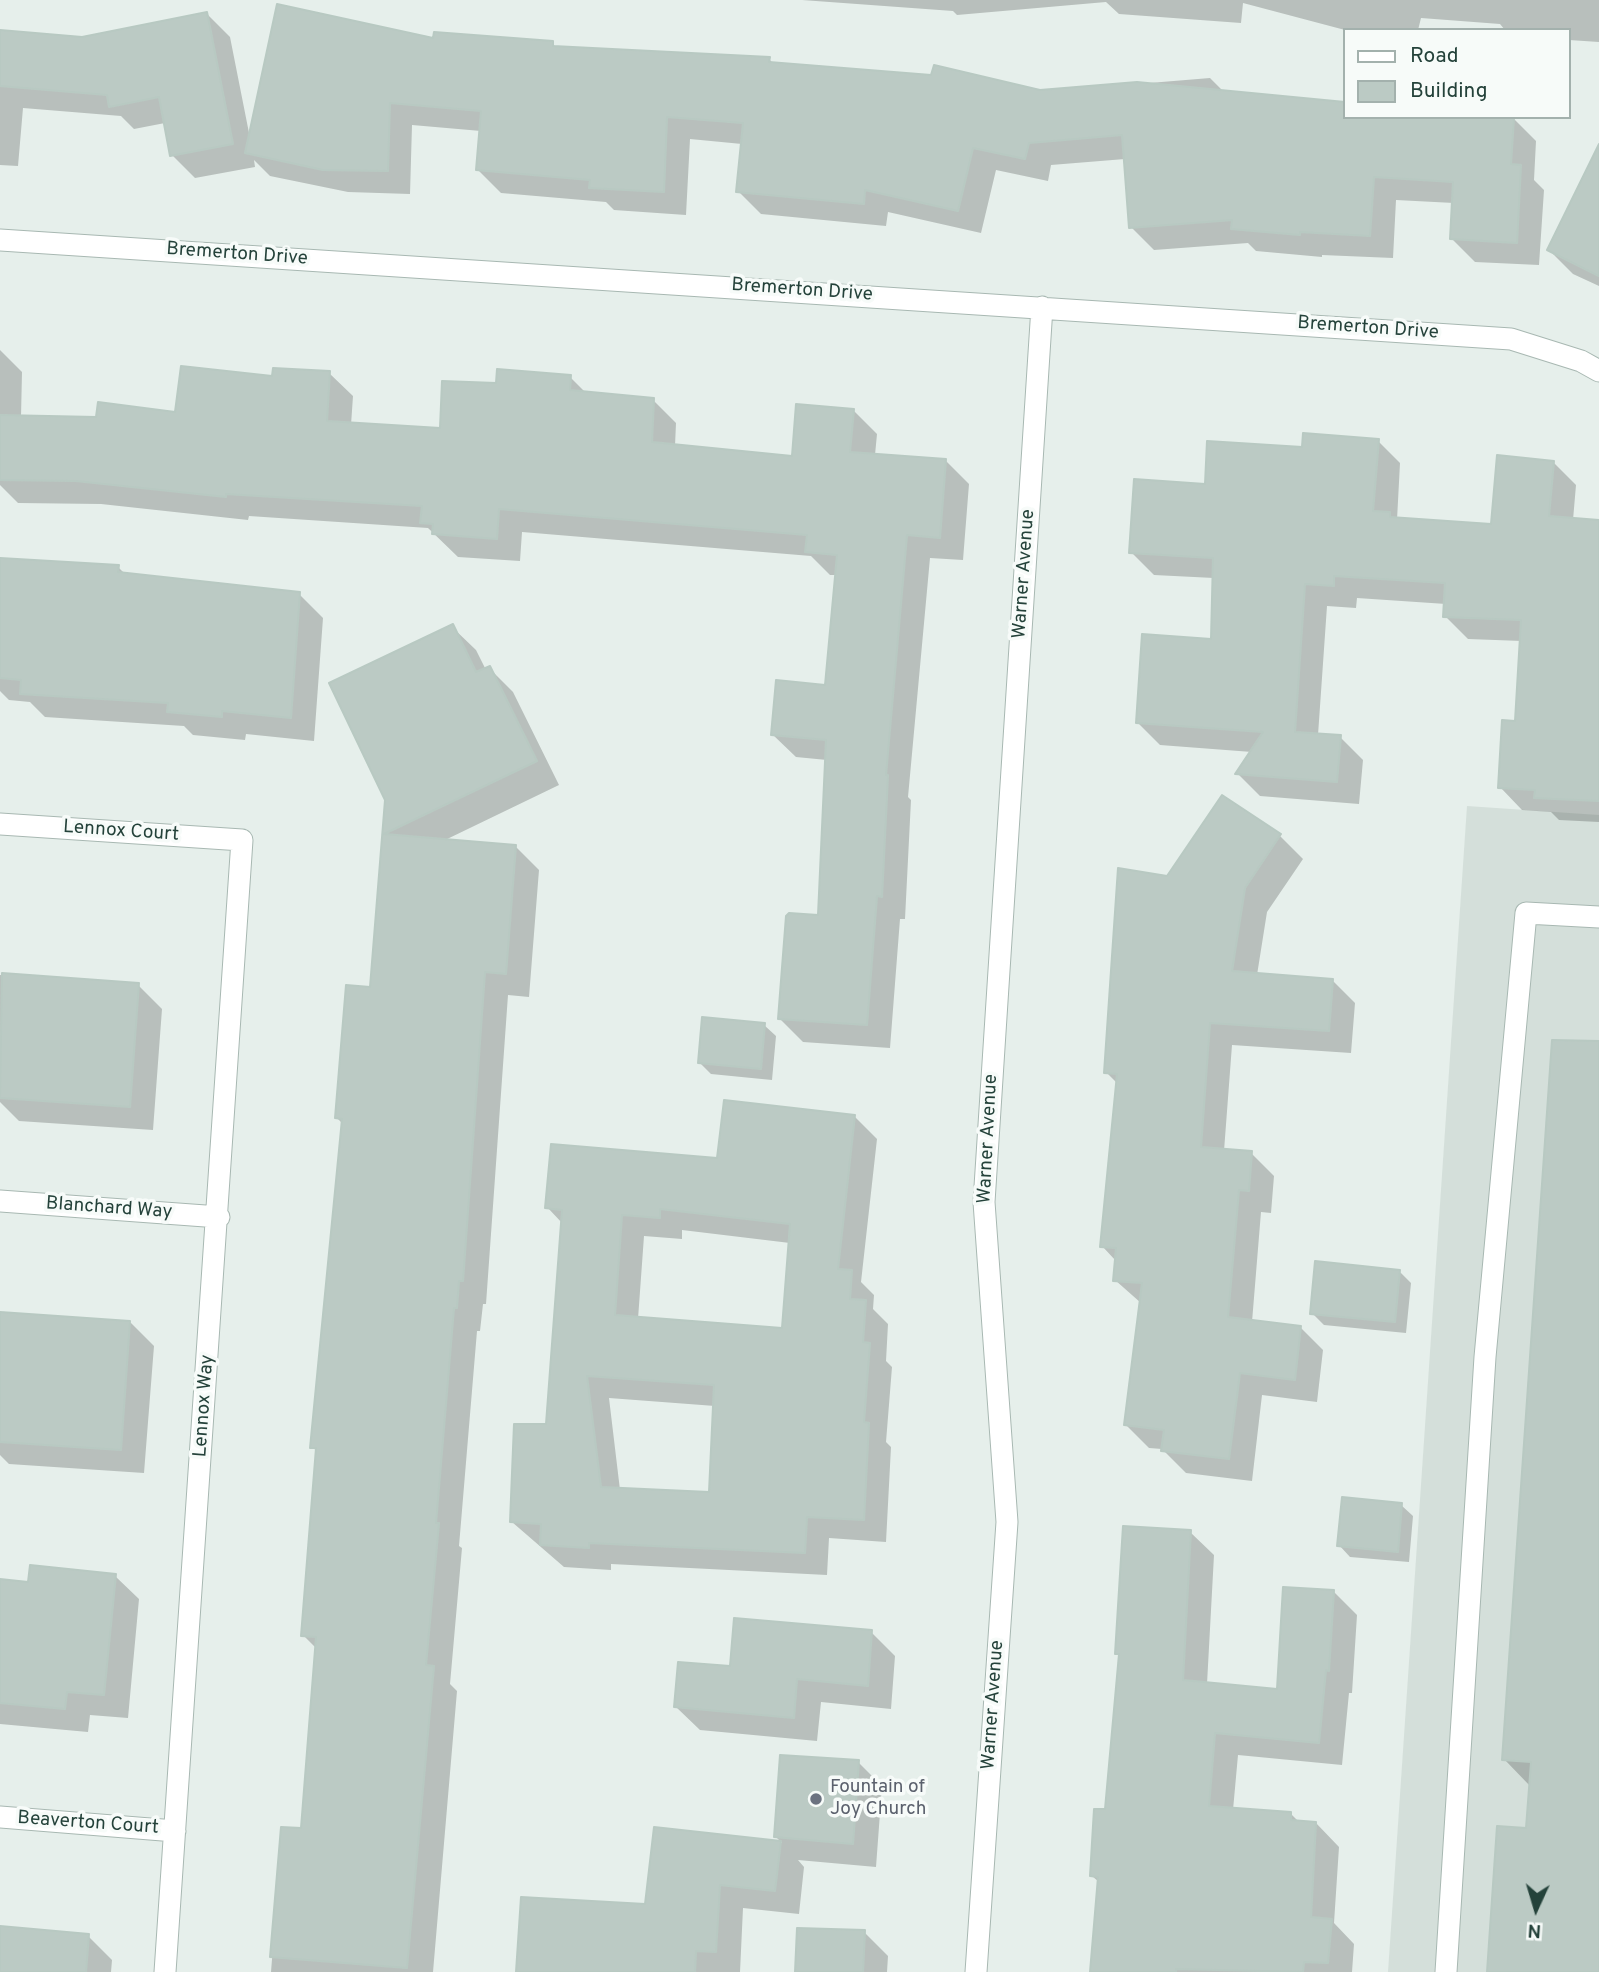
<!DOCTYPE html>
<style>
body{margin:0}
#map{position:relative;width:1599px;height:1972px;overflow:hidden;background:#e6efeb;font-family:Overpass,sans-serif}
canvas{display:block}
.legend{position:absolute;left:1343px;top:28px;width:228px;height:91px;box-sizing:border-box;background:#f7fbf9;border:2px solid #a3b1ad;margin:0;padding:9px 12px;list-style:none;font-size:21px;color:#24423a}
.legend li{display:flex;align-items:center;gap:14px;height:35px}
.legend b{width:35px;border:2px solid #a3b1ad}
.north{position:absolute;left:1501px;top:1874px;width:70px;height:70px;-webkit-text-stroke:5px #f7fbf9;paint-order:stroke;rotate:184deg;font-size:19px;font-weight:700;line-height:28px;text-align:center;color:#24423a}
.north::after{content:'';display:block;margin:auto;width:24px;height:32px;background:#24423a;clip-path:polygon(50% 0,100% 100%,50% 72%,0 100%)}
</style>
<div id="map">
<canvas width="1599" height="1972"></canvas>
<ul class="legend">
<li><b style="height:9px;background:#fff"></b>Road</li>
<li><b style="height:19px;background:#bbcac4"></b>Building</li>
</ul>
<div class="north">N</div>
</div>
<script>
const ctx = document.querySelector('canvas').getContext('2d');
ctx.lineJoin = 'round';
function fillPath(path, color) { ctx.fillStyle = color; ctx.fill(path, 'evenodd'); }
function strokePath(path, color, width, dash) { ctx.strokeStyle = color; ctx.lineWidth = width; ctx.lineCap = dash ? 'butt' : 'round'; ctx.setLineDash(dash || []); ctx.stroke(path); }
function label(font, color, halo, rows, align = 'center') {
  ctx.font = font + ' Overpass,sans-serif'; ctx.lineWidth = 7; ctx.setLineDash([]); ctx.textBaseline = 'middle'; ctx.strokeStyle = halo; ctx.fillStyle = color; for (const [text, x, y, turn = 0] of rows) {
    ctx.save(); ctx.translate(x, y); ctx.rotate((+turn || 0) * Math.PI / 180); ctx.textAlign = isNaN(turn) ? turn : align; if (halo) ctx.strokeText(text, 0, 0); ctx.fillText(text, 0, 0); ctx.restore();
  }
}
fillPath(new Path2D(`
 M1467,806L1599,815V1972H1388Z`), '#d4dfda');
fillPath(new Path2D(`
 M802,0H1599V42L1569,40V30H1505L1500,24L1421,18L1418,30H1345L1243,3L1241,23L1119,14L1106,2L957,15L953,11Z
 M207,14L230,37L250,138L435,40L552,43L557,48L769,59L774,64L1040,92L1210,78L1224,92L1345,104V117L1513,118L1536,141L1534,180L1544,190L1539,265L1475,262L1452,239L1454,203L1396,200L1393,258L1322,255V257L1256,251L1248,243L1154,250L1131,227L1125,159L1051,165L1048,181L996,170L981,233L888,212L886,226L761,214L738,191L742,144L690,139L686,215L614,210L606,202L501,193L478,170L481,131L412,125L410,194L348,192L270,176L254,160L255,167L195,178L172,155L165,123L134,129L121,116L23,108L18,166L0,165V32L82,38Z
 M1599,148V286L1573,274L1549,250Z
 M0,350L22,372L21,417L98,418L177,414L274,378L329,373L353,396L351,425L441,430L497,385L570,377L586,393L653,400L676,423L675,446L793,458L853,410L877,434L875,455L946,461L969,484L963,560L930,558L908,797L911,800L905,919H900L890,1048L803,1042L779,1018L820,916L827,760L796,757L772,734L826,687L836,575H830L811,556L522,532L520,561L458,557L428,528L249,516L248,520L101,504L18,503L0,485Z
 M1378,441L1400,463L1397,520L1492,526L1554,463L1576,485L1573,520L1599,522V822L1559,820L1551,812L1522,810L1500,787L1517,723L1522,641L1468,639L1445,616L1446,604L1357,598L1356,608L1327,606L1318,735L1340,737L1363,760L1359,804L1260,796L1238,774L1252,752L1160,745L1138,723L1212,641L1214,578L1154,575L1131,552L1207,485L1304,449Z
 M0,559L118,567L126,575L299,594L323,618L314,741L246,734L245,740L193,735L184,726L45,717L30,702L9,700L0,691Z
 M452,627L476,650L486,670L489,668L513,692L559,785L443,841L515,846L539,870L529,997L508,995L486,1304H483L480,1331H477L459,1546L462,1548L450,1684L457,1691L433,1972H271L282,1829L302,1830L317,1649L303,1635L318,1452L312,1447L343,1124L337,1118L371,989L387,799Z
 M1280,836L1303,859L1267,912L1257,975L1332,980L1355,1003L1351,1053L1232,1045L1224,1151L1251,1153L1274,1176L1271,1213L1261,1212L1252,1322L1300,1327L1323,1350L1317,1402L1262,1395L1252,1481L1186,1473L1162,1449L1149,1448L1126,1425L1141,1303L1115,1280L1116,1261L1102,1246L1118,1084L1106,1072L1168,878Z
 M0,975L138,985L162,1009L153,1130L19,1121L0,1102Z
 M764,1025L776,1036L772,1080L711,1074L700,1063Z
 M1599,1043V1972H1489L1528,1830L1531,1787L1504,1759Z
 M854,1116L877,1139L861,1282L874,1295L873,1309L888,1324L886,1361L892,1367L886,1442L891,1447L886,1542L829,1538L827,1575L611,1564V1570L564,1567L512,1522L548,1426L563,1224L547,1207L718,1160ZM682,1230L790,1243L783,1330L638,1319L644,1236L682,1239ZM609,1398L715,1406L711,1494L620,1490Z
 M1399,1271L1411,1283L1406,1333L1324,1325L1312,1313Z
 M0,1313L130,1322L154,1346L144,1473L9,1464L0,1455Z
 M1401,1505L1413,1516L1409,1562L1350,1557L1339,1545Z
 M1190,1532L1214,1555L1207,1684L1278,1691L1334,1592L1357,1615L1352,1693H1349L1342,1765L1238,1755L1233,1810L1291,1814L1299,1822L1316,1823L1339,1847L1334,1923L1354,1944L1352,1972H1091L1099,1882L1092,1876L1106,1811L1121,1657L1117,1653Z
 M115,1576L139,1599L128,1718L90,1715L88,1732L0,1724V1581L29,1584Z
 M871,1632L895,1656L891,1709L821,1702L817,1741L700,1730L676,1707L731,1668Z
 M858,1762L882,1786L876,1867L798,1860L804,1867L799,1914L743,1908L740,1972H518L646,1906L656,1828L782,1843L776,1837Z
 M0,1928L88,1936L112,1960L111,1972H0Z
 M864,1932L888,1956L887,1972H797Z`), '#0003');
const building = new Path2D(`
 M277,4L433,38L434,32L553,41V46L770,57L769,62L931,75L934,65L1040,90L1137,82L1345,102V117H1514L1511,164L1521,165L1517,243L1450,239L1453,182L1374,177L1370,236L1300,232V235L1231,229L1232,220L1129,228L1122,135L1029,143L1025,159L973,148L958,211L865,190L864,204L736,192L743,123L667,117L664,192L589,188L590,180L476,170L481,111L390,103L388,171L323,170L245,153Z
 M207,12L233,144L170,156L159,97L109,107L107,95L0,86V30L82,37Z
 M1599,144V276L1547,250Z
 M181,366L272,376L273,368L330,371L327,421L440,428L442,381L496,383L497,369L571,375L570,390L654,398L652,442L792,456L796,404L854,409L850,452L946,459L940,538L907,535L886,775H888L882,897L877,896L867,1025L778,1019L786,916L789,913L818,915L826,740L771,735L776,680L825,685L837,555L805,552L807,535L499,509L497,539L432,534L433,524L420,523L422,506L226,494V497L76,481L0,480V415L96,417L98,402L175,412Z
 M1303,433L1379,439L1373,511L1390,512V517L1491,524L1497,455L1554,461L1549,516L1599,520V801L1534,798L1535,790L1498,788L1502,720L1515,721L1521,620L1443,617L1445,583L1334,576V586L1305,584L1295,732L1341,735L1337,782L1235,774L1263,732L1136,723L1142,634L1211,639L1213,558L1129,553L1134,479L1205,484L1207,441L1302,447Z
 M0,558L119,565L118,572L300,592L291,718L222,711V717L167,712L168,703L20,694L21,680L0,678Z
 M453,624L476,672L490,666L537,761L384,834L516,845L506,974L485,972L463,1281H459L457,1308H454L436,1523H439L426,1665L434,1666L407,1968L270,1957L281,1827L301,1828L316,1637L301,1636L316,1448H310L342,1119L335,1118L346,985L370,987L385,800L329,683Z
 M1222,795L1281,834L1245,888L1232,971L1333,979L1329,1031L1210,1023L1201,1147L1252,1151L1249,1191L1239,1190L1228,1317L1301,1326L1295,1380L1240,1373L1229,1459L1161,1451L1164,1430L1124,1425L1142,1283L1113,1281L1116,1248L1100,1247L1117,1074L1104,1073L1118,868L1167,876Z
 M2,973L139,983L130,1107L0,1098Z
 M702,1017L765,1023L761,1069L698,1063Z
 M1552,1040L1599,1041V1972H1487L1497,1826L1526,1828L1531,1762L1502,1760Z
 M724,1100L855,1115L838,1269L852,1270L850,1299L866,1300L863,1342L870,1343L864,1422L869,1423L864,1520L807,1517L805,1553L589,1543V1548L540,1545L541,1524L510,1522L514,1424H546L562,1210L545,1208L551,1144L717,1158ZM660,1209L790,1224L782,1328L615,1315L622,1215L660,1218ZM587,1376L714,1385L709,1492L601,1487Z
 M1315,1261L1400,1270L1395,1322L1310,1314Z
 M0,1312L130,1321L121,1450L0,1442Z
 M1342,1497L1402,1503L1398,1552L1337,1546Z
 M1123,1526L1191,1530L1183,1680L1277,1689L1283,1587L1334,1590L1329,1671L1326,1670L1319,1743L1215,1733L1209,1806L1291,1812V1820L1316,1822L1311,1917L1332,1919L1328,1963L1304,1962L1303,1972L1176,1969V1972H1090L1098,1877L1090,1876L1094,1809H1105L1119,1654H1115Z
 M30,1565L116,1574L104,1695L67,1692L65,1709L0,1703V1579L28,1582Z
 M734,1618L872,1630L868,1686L797,1679L794,1718L674,1707L678,1662L730,1666Z
 M780,1755L859,1760L853,1844L774,1837Z
 M654,1827L781,1841L775,1891L720,1885L716,1952L696,1951L695,1972H516L521,1897L645,1904Z
 M0,1926L89,1934L86,1972H0Z
 M797,1928L865,1930L863,1972H795Z`);
fillPath(building, '#bbcac4');
strokePath(building, '#b8c9c2', 2);
const minor = new Path2D(`
 M0,240L1511,339L1581,361L1599,371
 M0,824L242,840L165,1972
 M0,1201L219,1217
 M0,1817L175,1831
 M976,1972L1007,1522L984,1202L1042,307
 M1446,1972L1485,1357L1526,913L1599,917`);
strokePath(minor, '#a8b8b2', 23);
strokePath(minor, '#fff', 21);
for (const [x, y, r, color] of [
 [816,1799,7,"#6b7280"]
]) { const dot = new Path2D(); dot.arc(x, y, r, 0, 2 * Math.PI); ctx.fillStyle = color; ctx.fill(dot); strokePath(dot, '#f7fbf9', 2.5); }
label('19px', '#24423a', '#f7fbf9', [
 ["Bremerton Drive",237,255,4],
 ["Bremerton Drive",802,291,4],
 ["Bremerton Drive",1368,329,4],
 ["Warner Avenue",1025,574,-86],
 ["Lennox Court",121,832,4],
 ["Warner Avenue",989,1139,-87],
 ["Blanchard Way",109,1209,4],
 ["Lennox Way",205,1406,-86],
 ["Warner Avenue",994,1705,-86],
 ["Beaverton Court",88,1824,4]
]);
label('19px', '#5b616d', '#f7fbf9', [
 ["Fountain of",830,1788],
 ["Joy Church",830,1810]
], 'left');
</script>
